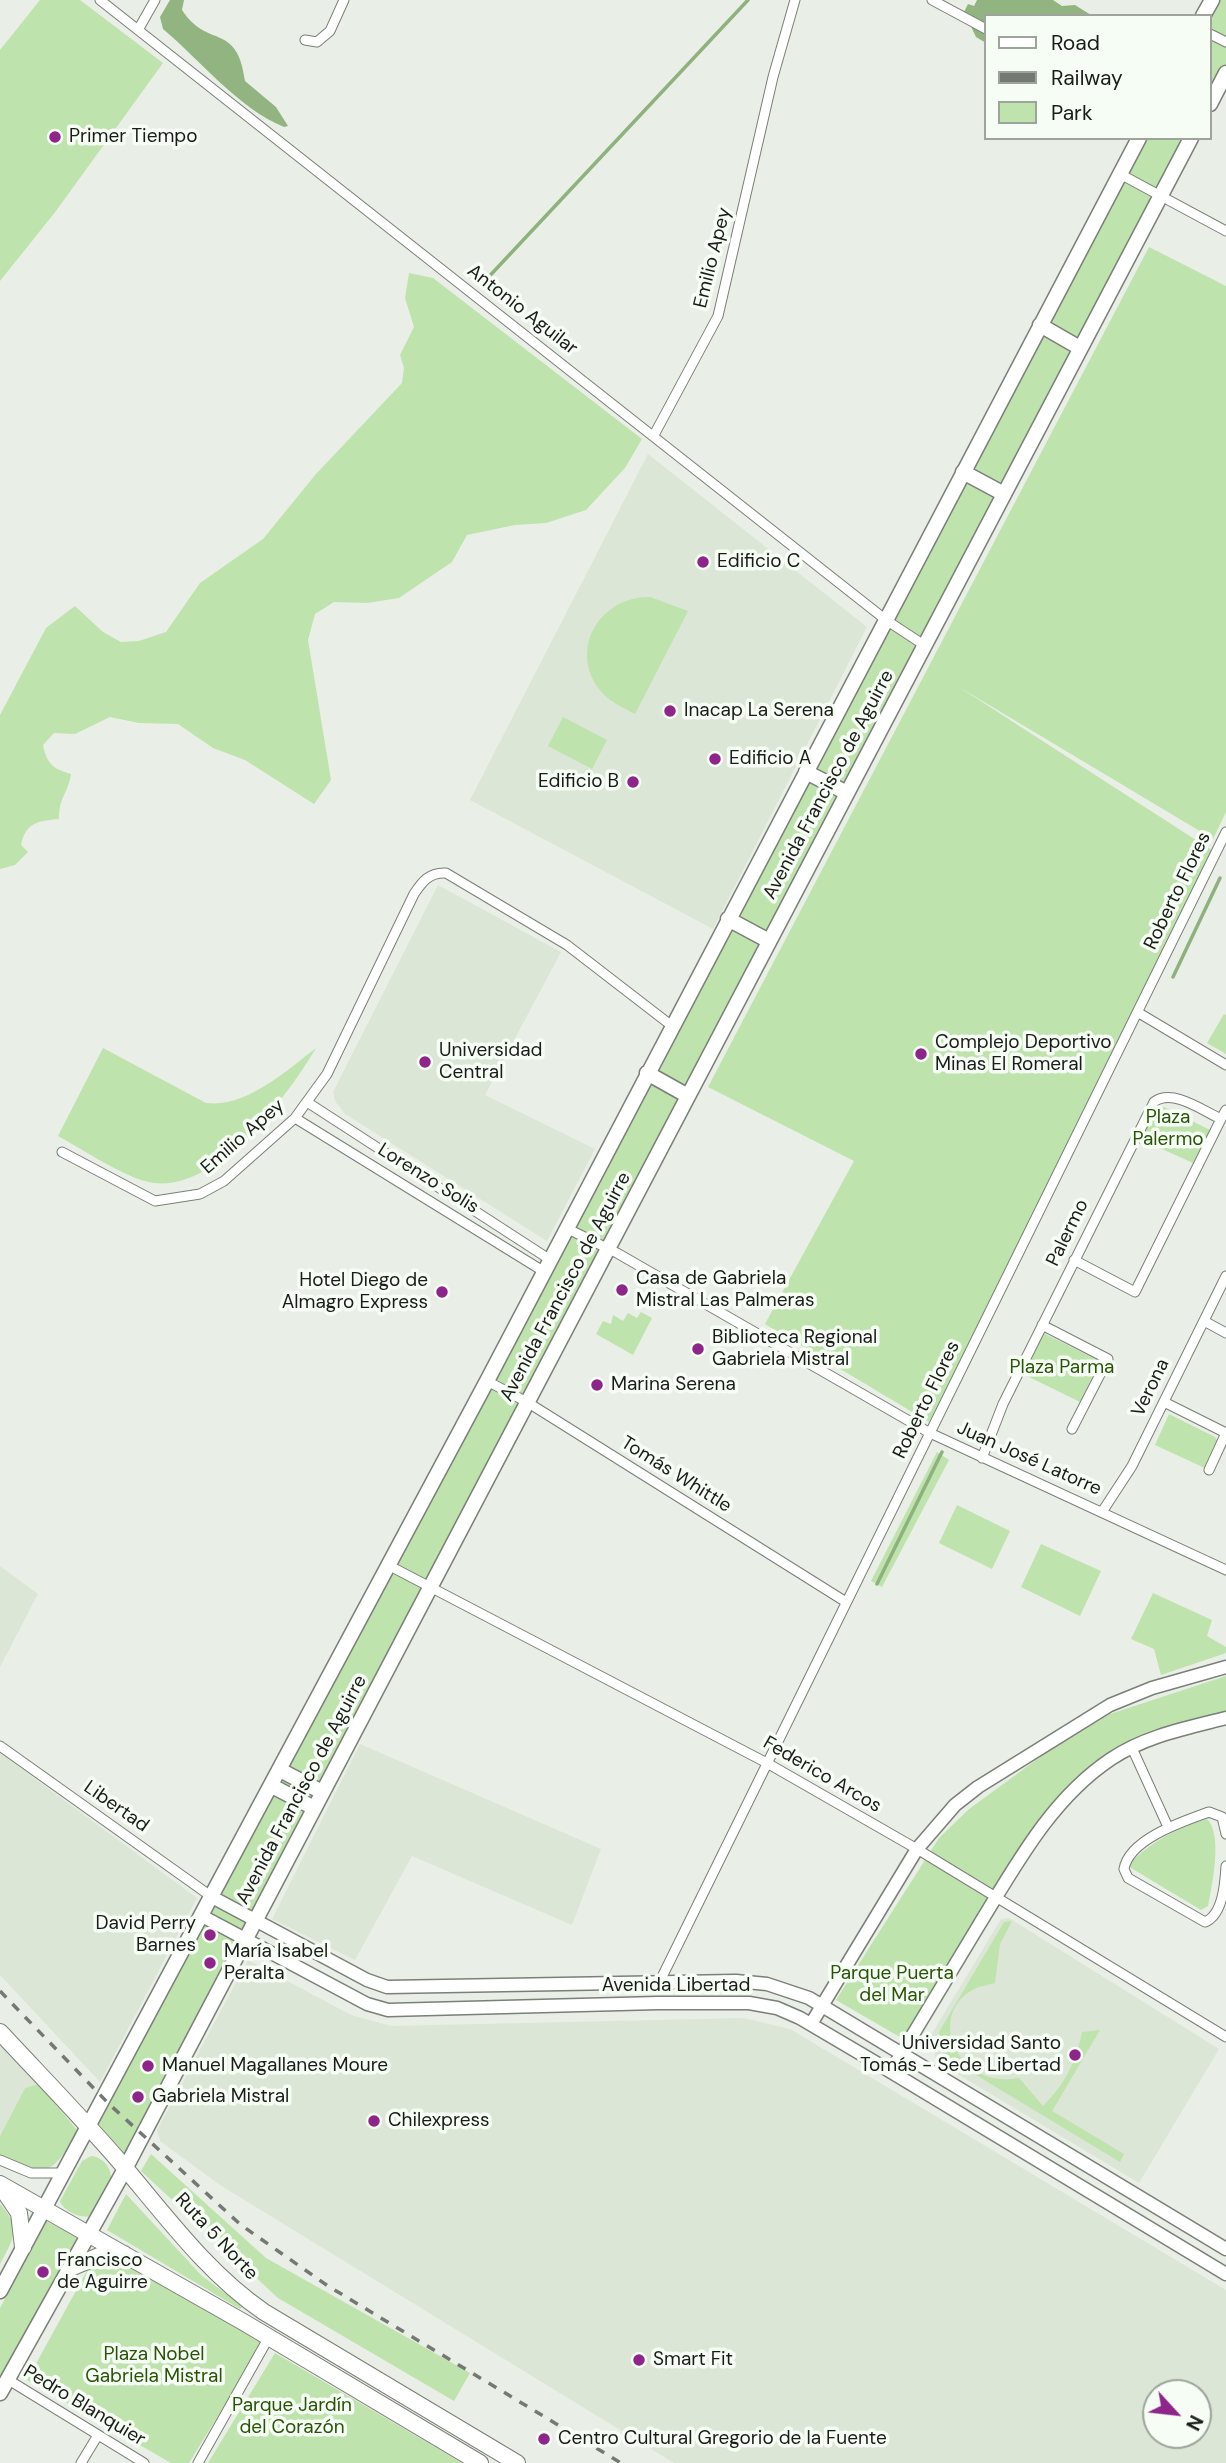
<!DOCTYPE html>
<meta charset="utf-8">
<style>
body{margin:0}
#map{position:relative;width:1226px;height:2463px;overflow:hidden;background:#e9efe6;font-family:"DM Sans",sans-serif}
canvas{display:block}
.legend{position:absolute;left:984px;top:14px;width:228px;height:126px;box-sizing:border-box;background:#f6fdf4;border:2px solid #9ea39c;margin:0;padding:9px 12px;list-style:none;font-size:21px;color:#1a1c19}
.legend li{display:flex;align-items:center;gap:14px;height:35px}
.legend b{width:35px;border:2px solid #9ea39c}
.north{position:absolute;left:1142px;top:2379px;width:70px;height:70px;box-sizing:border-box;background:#f6fdf4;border:2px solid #9ea39c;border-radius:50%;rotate:117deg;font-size:19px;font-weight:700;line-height:28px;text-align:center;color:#1a1c19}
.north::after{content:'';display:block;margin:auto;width:24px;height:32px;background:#8e258a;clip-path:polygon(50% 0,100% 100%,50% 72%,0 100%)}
</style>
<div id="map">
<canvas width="1226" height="2463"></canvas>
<ul class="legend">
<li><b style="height:9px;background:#fff"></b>Road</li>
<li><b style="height:9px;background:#757973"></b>Railway</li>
<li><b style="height:19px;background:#bee3ad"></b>Park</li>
</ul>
<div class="north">N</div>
</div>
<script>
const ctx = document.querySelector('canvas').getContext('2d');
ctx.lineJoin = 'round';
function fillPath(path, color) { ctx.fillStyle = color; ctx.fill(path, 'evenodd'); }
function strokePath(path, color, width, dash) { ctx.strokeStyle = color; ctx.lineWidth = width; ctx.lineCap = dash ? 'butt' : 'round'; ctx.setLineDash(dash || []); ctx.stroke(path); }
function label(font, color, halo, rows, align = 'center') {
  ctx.font = font + ' "DM Sans",sans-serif'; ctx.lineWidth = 7; ctx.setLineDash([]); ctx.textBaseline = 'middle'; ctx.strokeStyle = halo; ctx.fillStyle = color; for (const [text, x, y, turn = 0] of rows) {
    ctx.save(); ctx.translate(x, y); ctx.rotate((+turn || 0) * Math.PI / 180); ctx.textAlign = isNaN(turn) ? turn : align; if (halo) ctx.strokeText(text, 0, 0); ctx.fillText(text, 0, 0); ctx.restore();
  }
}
fillPath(new Path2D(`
 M648,454L867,627L713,929L470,800Z
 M438,885L561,952L485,1095L595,1149L547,1241L345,1114L335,1101L333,1092Z
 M0,1566L38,1594L0,1667Z
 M360,1744L601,1849L572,1925L412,1856L355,1960L272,1919Z
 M0,1753L197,1898L100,2082L0,1975Z
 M1009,1918L1219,2049L1139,2183L936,2061L931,2035L1001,1919Z
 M248,1960L351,2015L391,2026L744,2018L790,2029L1226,2290V2463H674L220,2185L160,2141L157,2130ZM1156,2393H1198V2435H1156Z
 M0,2045L38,2084L25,2088L0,2136Z`), '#dbe6d6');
fillPath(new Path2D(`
 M40,0H80L163,63L56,211L0,281V50Z
 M1217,0H1226V66L1210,95V16Z
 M1144,138H1188L125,2156L98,2125Z
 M1149,247L1226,286V812L1213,839L959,687L1216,853L929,1422L765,1324L854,1161L708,1087Z
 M409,273L433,278L642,439L625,468L586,510L546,523L515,525L467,535L452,562L399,598L367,603L334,602L315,614L308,640L331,780L314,804L245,760L213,748L178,724L139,723L110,717L75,734L54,733L43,745C47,764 53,769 71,774C68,794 59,796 59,819C38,821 26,822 21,845L28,852L15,865L0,869V715L46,628L75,606L103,632L121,642L139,641L166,632L200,583L263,539L316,474L402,383L404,368L400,355L414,327L405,298Z
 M650,597L688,611L635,714C622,707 608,701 599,689C568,647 602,596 650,597Z
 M563,717L607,740L592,769L548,746Z
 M1224,1014L1226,1015V1054L1207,1043Z
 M103,1048L206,1103C246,1108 286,1071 316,1048C287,1097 217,1191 154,1183C126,1179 84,1150 58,1136Z
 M1164,1107L1210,1130L1193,1163L1140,1139L1155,1109Z
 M641,1312L652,1318L633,1355L596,1334L603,1321L611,1324L613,1315L623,1321L628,1313L637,1318Z
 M1043,1333L1100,1361L1080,1402L1023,1374Z
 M1169,1414L1215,1437L1220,1445L1209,1470L1155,1445Z
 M937,1452L949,1460L882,1587L871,1581Z
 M957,1505L1010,1531L992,1569L939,1543Z
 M1041,1544L1101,1571L1080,1616L1021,1587Z
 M1153,1593L1212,1620L1207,1636L1226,1647V1653L1161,1675L1154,1649L1131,1639Z
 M1226,1676V1711C1177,1723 1131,1736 1089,1767C1044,1801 1013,1859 985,1907C958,1951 932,1996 905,2040L836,2000L939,1838L969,1809L1047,1752L1110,1714Z
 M1207,1819C1223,1834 1212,1886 1208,1906L1201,1910L1131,1868L1129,1864C1152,1841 1177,1828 1207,1819Z
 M1012,1921L1000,1944L995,1983C989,1985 980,1986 974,1989C925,2015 957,2090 1019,2078L1043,2106C1065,2084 1076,2062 1082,2032L1100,2030L1052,2111L1124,2154L1120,2162L943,2055L939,2032L1004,1922Z
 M38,2084L78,2131C52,2175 47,2179 0,2155V2136L25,2088Z
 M151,2154L266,2258L470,2373L454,2401L278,2298L141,2171Z
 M91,2156C102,2157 111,2166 111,2178L91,2216C81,2219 63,2211 60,2201L82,2161Z
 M126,2194L202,2276L243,2306L240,2309L107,2230Z
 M0,2204C22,2228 14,2238 0,2264Z
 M46,2221L77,2237L0,2384V2308Z
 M117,2259L264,2341L189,2463H171L27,2380L89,2267Z
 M275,2353L462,2463H208Z`), '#bee3ad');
fillPath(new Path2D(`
 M170,0H184L182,10C208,50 237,21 245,81L276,107L288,126L284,127C238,108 201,61 163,29L160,17Z
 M977,0H1053L1062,6L1075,5L1091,15L986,16V43L976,37L964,12L968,4L974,6Z`), '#91b480');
strokePath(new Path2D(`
 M483,283L748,0
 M1173,977L1220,878
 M877,1584L942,1452`), '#8eb17d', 3.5);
const street = new Path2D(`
 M100,0L886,620L924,645
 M932,0L986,29
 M138,30L155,0
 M1210,34L1226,42
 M305,40L317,42L330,31L344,0
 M1120,174L1226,231
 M654,435L718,316L773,77L795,0
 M1139,1013L1226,1065
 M307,1102L549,1259
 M295,1118L543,1271
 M62,1152L155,1201L200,1194L224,1181L295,1118L327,1074L414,894C422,882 429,872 446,873L567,945L672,1026
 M566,1228L617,1253L930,1433L1226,1570
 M1074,1260L1135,1292L1221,1119
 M1204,1321L1226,1333
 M1042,1325L1108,1359L1072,1429
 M487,1381L527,1402L846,1602
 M1164,1402L1226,1433
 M982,1458L1003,1404L1154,1102C1173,1088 1203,1111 1221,1119L1226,1110
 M1209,1470L1226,1433
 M1102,1512L1132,1466L1226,1276
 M388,1565L767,1763L917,1849L1226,2037
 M0,1746L212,1897
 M1132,1748L1168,1827
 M1226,1834L1222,1817L1209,1812C1184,1821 1129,1839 1124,1869L1128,1878L1205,1922C1223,1915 1225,1883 1226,1866
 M659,1983L1226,832
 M0,2160L31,2173H63
 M7,2379L144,2463
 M81,2463L98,2435
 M198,2463L269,2337`);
const secondary = new Path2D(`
 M212,1897L367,1980L387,1987L736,1981L767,1984L809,1998L1226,2249
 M202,1916L367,2004L388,2010L658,2003H749L777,2008L800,2018L878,2064L1226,2274
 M811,2024L917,1849L955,1805L978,1787L1110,1705L1152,1688L1226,1667
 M891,2071C920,2022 950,1974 979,1925C1016,1865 1051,1799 1111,1759C1145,1736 1187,1728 1226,1718`);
const primary = new Path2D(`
 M1203,16L1212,0
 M1210,104L1226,73
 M1040,325L1080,348
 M963,472L1004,494
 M806,772L847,793
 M728,919L769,941
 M647,1073L688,1096
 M280,1770L322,1792
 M272,1786L314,1808
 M0,2291L487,1381L1139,138
 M0,2393L125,2169L1191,138`);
const highway = new Path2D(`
 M0,2032C40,2075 81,2117 120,2162C165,2215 207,2273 264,2312L517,2463
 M0,2184L245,2323L480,2463
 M2,2188L19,2213L23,2247
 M73,2267L101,2255L124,2254`);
strokePath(street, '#7a7f77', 11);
strokePath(secondary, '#7a7f77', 15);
strokePath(primary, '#7a7f77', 17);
strokePath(highway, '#7a7f77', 18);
strokePath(street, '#fff', 9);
strokePath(secondary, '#fff', 12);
strokePath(primary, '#fff', 14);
strokePath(highway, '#fff', 16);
strokePath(new Path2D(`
 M0,1991L109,2104L241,2225L328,2286L621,2463`), '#757973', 3.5, [9, 9]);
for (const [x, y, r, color] of [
 [55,137,7,"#8e258a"],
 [703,562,7,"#8e258a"],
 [670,711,7,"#8e258a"],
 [715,759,7,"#8e258a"],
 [633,782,7,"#8e258a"],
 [921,1054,7,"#8e258a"],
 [425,1062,7,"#8e258a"],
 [622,1290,7,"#8e258a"],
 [442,1292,7,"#8e258a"],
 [698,1349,7,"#8e258a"],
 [597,1385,7,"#8e258a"],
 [210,1935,7,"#8e258a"],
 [210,1963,7,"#8e258a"],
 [1075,2055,7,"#8e258a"],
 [148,2066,7,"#8e258a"],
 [138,2097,7,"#8e258a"],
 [374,2121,7,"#8e258a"],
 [43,2272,7,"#8e258a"],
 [639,2360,7,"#8e258a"],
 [544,2439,7,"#8e258a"]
]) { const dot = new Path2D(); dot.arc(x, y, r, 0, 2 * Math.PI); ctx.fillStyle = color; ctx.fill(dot); strokePath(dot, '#f6fdf4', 2.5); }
label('19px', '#1a1c19', '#f6fdf4', [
 ["Primer Tiempo",69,137],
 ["Edificio C",717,562],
 ["Inacap La Serena",684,711],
 ["Edificio A",729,759],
 ["Edificio B",619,782,"right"],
 ["Complejo Deportivo",935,1043],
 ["Minas El Romeral",935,1065],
 ["Universidad",439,1051],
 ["Central",439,1073],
 ["Casa de Gabriela",636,1279],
 ["Mistral Las Palmeras",636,1301],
 ["Hotel Diego de",428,1281,"right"],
 ["Almagro Express",428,1303,"right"],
 ["Biblioteca Regional",712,1338],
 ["Gabriela Mistral",712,1360],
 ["Marina Serena",611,1385],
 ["David Perry",196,1924,"right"],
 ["Barnes",196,1946,"right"],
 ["María Isabel",224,1952],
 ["Peralta",224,1974],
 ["Universidad Santo",1061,2044,"right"],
 ["Tomás - Sede Libertad",1061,2066,"right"],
 ["Manuel Magallanes Moure",162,2066],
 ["Gabriela Mistral",152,2097],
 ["Chilexpress",388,2121],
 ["Francisco",57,2261],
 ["de Aguirre",57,2283],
 ["Smart Fit",653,2360],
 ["Centro Cultural Gregorio de la Fuente",558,2439]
], 'left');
label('19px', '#1a1c19', '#f6fdf4', [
 ["Emilio Apey",713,258,-76],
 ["Antonio Aguilar",522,310,38],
 ["Avenida Francisco de Aguirre",829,785,-62],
 ["Roberto Flores",1178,891,-64],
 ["Emilio Apey",243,1137,-41],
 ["Lorenzo Solis",428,1179,32],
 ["Palermo",1068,1233,-64],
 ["Avenida Francisco de Aguirre",566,1287,-62],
 ["Verona",1151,1388,-64],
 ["Roberto Flores",927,1400,-64],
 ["Juan José Latorre",1029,1459,24],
 ["Tomás Whittle",676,1475,32],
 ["Federico Arcos",822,1775,30],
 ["Avenida Francisco de Aguirre",302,1790,-62],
 ["Libertad",116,1807,35],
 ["Avenida Libertad",676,1986],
 ["Ruta 5 Norte",216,2237,47],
 ["Pedro Blanquier",84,2406,31]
]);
label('19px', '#285307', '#f6fdf4', [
 ["Plaza",1168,1118],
 ["Palermo",1168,1140],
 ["Plaza Parma",1062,1368],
 ["Parque Puerta",892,1974],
 ["del Mar",892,1996],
 ["Plaza Nobel",154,2355],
 ["Gabriela Mistral",154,2377],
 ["Parque Jardín",292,2406],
 ["del Corazón",292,2428]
]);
</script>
